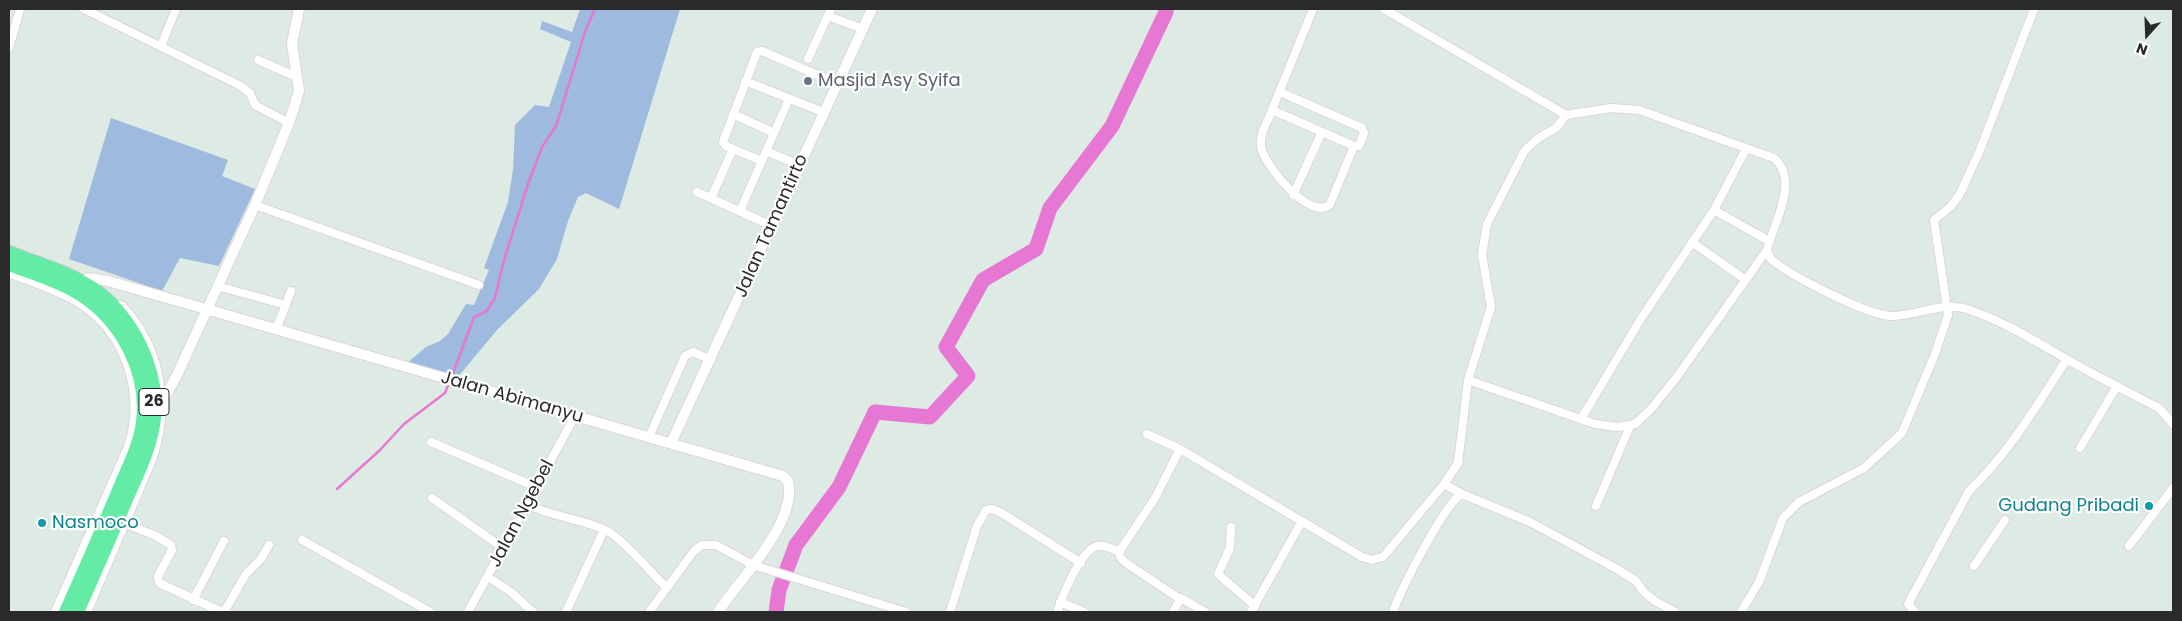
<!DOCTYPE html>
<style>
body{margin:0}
#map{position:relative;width:2182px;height:621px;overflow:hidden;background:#ddebe4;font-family:Poppins,sans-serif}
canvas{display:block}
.frame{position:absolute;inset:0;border:10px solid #2a2a2a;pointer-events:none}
.north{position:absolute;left:2122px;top:10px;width:50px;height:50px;-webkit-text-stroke:4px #fff;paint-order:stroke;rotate:200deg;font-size:14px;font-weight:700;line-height:20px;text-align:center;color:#2a2a2a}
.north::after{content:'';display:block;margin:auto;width:18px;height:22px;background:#2a2a2a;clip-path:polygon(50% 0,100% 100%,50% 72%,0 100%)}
</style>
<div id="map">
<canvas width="2182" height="621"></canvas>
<div class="frame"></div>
<div class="north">N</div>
</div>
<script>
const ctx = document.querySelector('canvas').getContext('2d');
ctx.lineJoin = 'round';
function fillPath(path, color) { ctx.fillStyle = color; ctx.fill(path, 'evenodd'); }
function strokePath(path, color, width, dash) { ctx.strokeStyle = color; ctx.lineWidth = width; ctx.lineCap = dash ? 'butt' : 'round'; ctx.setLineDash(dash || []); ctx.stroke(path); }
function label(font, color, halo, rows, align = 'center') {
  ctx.font = font + ' Poppins,sans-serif'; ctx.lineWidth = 4.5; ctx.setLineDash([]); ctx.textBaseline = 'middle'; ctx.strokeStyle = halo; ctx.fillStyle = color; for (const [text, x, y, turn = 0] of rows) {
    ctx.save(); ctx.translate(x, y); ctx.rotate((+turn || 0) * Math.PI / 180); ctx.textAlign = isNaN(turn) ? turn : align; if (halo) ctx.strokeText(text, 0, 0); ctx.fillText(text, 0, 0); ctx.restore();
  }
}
fillPath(new Path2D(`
 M580,9H680L619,209L586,193L578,197L568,221L557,259L539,289L497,330L457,378L407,363L426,347L440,341L448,334L466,304L474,305L489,270L484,268L508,202L513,170L515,125L535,105L549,107L571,42L540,29L542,21L572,32Z
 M111,118L228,160L222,176L255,189L219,266L180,258L162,291L69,259Z`), '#9ebade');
strokePath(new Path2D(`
 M452,376L474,317L487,311L495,298L504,260L528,184L542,147L556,126L586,29L595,9
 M337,489L380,450L404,424L445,393L449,383`), '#e678d3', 2.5);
strokePath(new Path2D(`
 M776,612L779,590L796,545L839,487L875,412L930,417L968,376L946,347L983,280L1036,249L1050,208L1112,126L1166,12V9`), '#e678d3', 15);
const minor = new Path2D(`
 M84,9L239,85L250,93L255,105L289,123
 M1384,9L1566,115L1611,108L1639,110L1774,158C1800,181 1774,222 1767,250C1768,254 1769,257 1772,260C1791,276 1867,315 1891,316C1916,316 1943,301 1967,309C2003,321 2035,341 2068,360C2098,377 2128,392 2159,408L2173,424
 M828,16L863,29
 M161,46L176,9
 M9,48L20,9
 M808,59L831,9
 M258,60L297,77
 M745,81L823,112
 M1280,92L1362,128L1364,133L1359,146H1354L1272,110L1313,9
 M1272,110C1268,121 1259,134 1261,146C1263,164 1311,223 1330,204L1354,146
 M733,114L774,133
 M766,151L799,165
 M762,161L726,146L723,142L757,52L762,51L836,83
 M697,192L772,226
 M1293,195L1322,132
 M711,198L733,149
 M255,205L479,285
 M1714,210L1769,241
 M740,211L789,99
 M1693,243L1746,280
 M217,286L286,305
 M276,330L291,291
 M1468,380L1595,424L1618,427L1635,424L1651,409L1676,378L1767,250
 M1581,419L1642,317L1714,210L1746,149
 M1147,434L1180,449L1362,557L1372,560L1383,557L1444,484L1458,463L1468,380L1491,307L1482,254L1487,224L1525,150L1540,137L1556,128L1566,115
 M649,437L685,356L693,352L711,360
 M431,442L536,487
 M2080,448L2117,386
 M1444,484L1462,494L1530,522L1617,569L1636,581L1643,591L1655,601L1675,612
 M432,498L503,548
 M527,504C553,518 582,518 607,531C622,538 652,574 666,587
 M1596,506L1630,426
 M124,523L156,536L171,545L172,550L158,576L159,583L222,612
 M1231,527L1230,548L1218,574L1255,606
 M302,540L430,612
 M2129,546L2173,488
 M1974,566L2005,520
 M488,577L511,592L533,612
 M1180,599L1126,563L1120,557L1119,552L1155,498L1180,449
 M193,600L224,541
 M1060,602L1084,612
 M224,612L246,574L261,559L269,545
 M468,612L575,416
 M566,612L604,530
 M649,612L694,551L702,545H716L753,565L906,612
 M950,612L977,526L986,510L992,509L1000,512L1081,563
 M1057,612C1062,597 1080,551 1097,546C1105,544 1112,549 1119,552
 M1173,612L1181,598L1205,612
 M1251,612L1302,521
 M1393,612C1398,594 1446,501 1462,494
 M1741,612L1759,582L1783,518L1799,502L1864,468L1902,433L1935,354L1948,315L1934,220L1950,207L1960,194L1980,150L2034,9
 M1915,612L1908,604L1969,491C2009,453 2037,405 2067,359`);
const tertiary = new Path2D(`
 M9,272C32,281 58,289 79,302C127,331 147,396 129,447L56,612
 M88,278L108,281L206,309L783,476L788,481C798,523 739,579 718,612
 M162,403L177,375L255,205L289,123L299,91L292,44L299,9
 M671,443L872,9
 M86,612L150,462C170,408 161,348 121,306`);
const trunk = new Path2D(`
 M9,253C36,264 68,272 93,289C132,317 159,369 154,418C151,448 136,476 124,504C109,540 93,576 77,612
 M9,264C33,273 60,281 82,295C123,322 149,373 143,422C140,446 128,468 119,490C102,531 84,572 66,612`);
strokePath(minor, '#e2d3d7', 10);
strokePath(tertiary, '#e2d3d7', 12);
strokePath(trunk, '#c8c8c8', 16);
strokePath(minor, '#fff', 8);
strokePath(tertiary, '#fff', 10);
strokePath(trunk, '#64eca7', 14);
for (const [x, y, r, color] of [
 [808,81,5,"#6b7280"],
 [2149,506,5,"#0f9aa8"],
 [42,523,5,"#0f9aa8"]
]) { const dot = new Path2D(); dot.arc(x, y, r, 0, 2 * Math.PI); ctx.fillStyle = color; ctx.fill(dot); strokePath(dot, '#fff', 2); }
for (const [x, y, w] of [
 [154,402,30]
]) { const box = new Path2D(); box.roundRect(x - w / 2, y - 13.5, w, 27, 4); ctx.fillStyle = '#fff'; ctx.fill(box); strokePath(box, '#2a2a2a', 1); }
label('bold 16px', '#2a2a2a', null, [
 ["26",154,402]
]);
label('18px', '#5b616d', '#fff', [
 ["Masjid Asy Syifa",818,81]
], 'left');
label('18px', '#2a2a2a', '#fff', [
 ["Jalan Tamantirto",772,226,-66],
 ["Jalan Abimanyu",512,398,16],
 ["Jalan Ngebel",522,514,-62]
]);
label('18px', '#0d838f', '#fff', [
 ["Gudang Pribadi",2139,506],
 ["Nasmoco",52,523,"left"]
], 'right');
</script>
